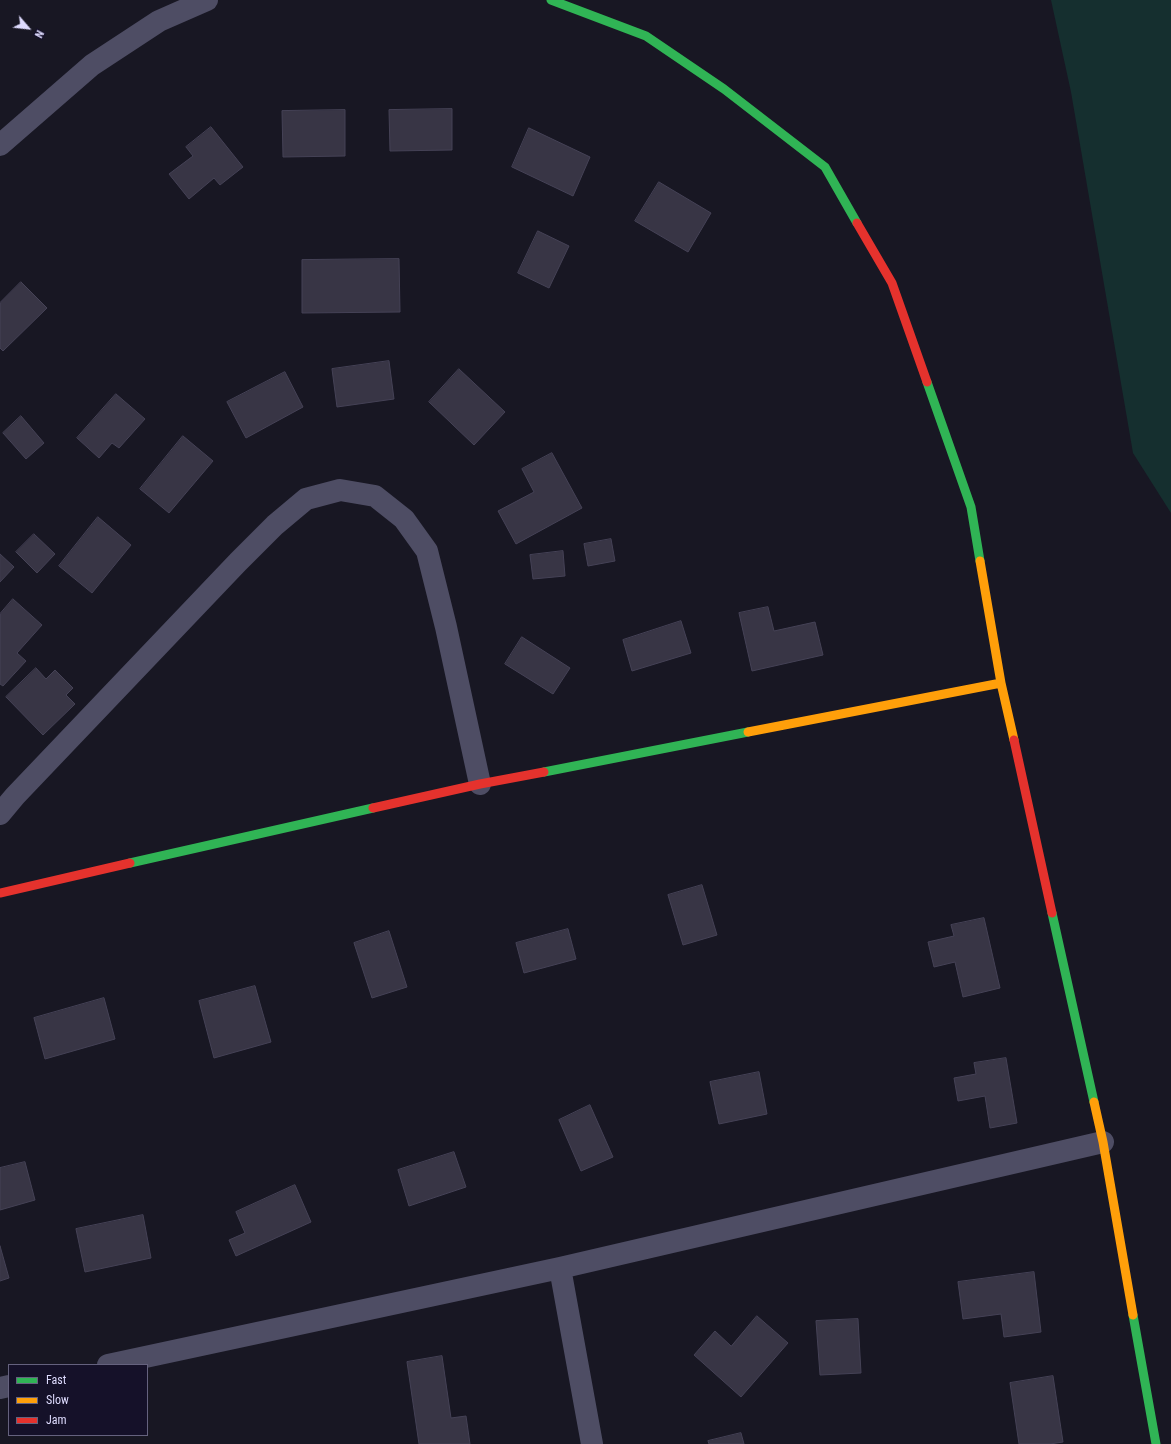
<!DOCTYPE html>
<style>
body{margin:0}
#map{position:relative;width:1171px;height:1444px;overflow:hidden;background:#181723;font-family:"Roboto Condensed",sans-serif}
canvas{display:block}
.legend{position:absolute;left:8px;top:1364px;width:140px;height:72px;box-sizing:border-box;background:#151129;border:1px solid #65627e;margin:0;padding:5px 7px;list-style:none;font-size:12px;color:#dedbfe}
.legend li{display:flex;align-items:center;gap:8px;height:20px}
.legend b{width:20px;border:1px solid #65627e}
.north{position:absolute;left:8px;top:8px;width:40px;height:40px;-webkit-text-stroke:3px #151129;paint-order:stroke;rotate:118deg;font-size:11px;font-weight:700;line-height:16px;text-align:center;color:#dedbfe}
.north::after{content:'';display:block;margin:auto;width:14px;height:18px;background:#dedbfe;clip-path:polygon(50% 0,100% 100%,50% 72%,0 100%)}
</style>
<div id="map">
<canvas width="1171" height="1444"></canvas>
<ul class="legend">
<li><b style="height:5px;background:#30b455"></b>Fast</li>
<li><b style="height:5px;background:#ff9f0a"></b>Slow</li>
<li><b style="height:5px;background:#e5322d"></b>Jam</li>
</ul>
<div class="north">N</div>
</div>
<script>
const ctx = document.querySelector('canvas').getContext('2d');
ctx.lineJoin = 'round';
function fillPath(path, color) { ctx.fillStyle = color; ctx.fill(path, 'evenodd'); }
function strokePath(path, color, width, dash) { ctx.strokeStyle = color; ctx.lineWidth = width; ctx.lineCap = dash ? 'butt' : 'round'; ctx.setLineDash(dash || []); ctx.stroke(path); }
fillPath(new Path2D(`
 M1051,0H1171V513L1133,453L1071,92Z`), '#152f2f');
const building = new Path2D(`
 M452,109V150L390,151L389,110Z
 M345,110V156L283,157L282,111Z
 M211,127L243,167L220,185L214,178L189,199L169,174L193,156L186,147Z
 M529,128L590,157L573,196L512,167Z
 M659,182L711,213L688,252L635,221Z
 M538,231L569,246L549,288L518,273Z
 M399,259L400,312L302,313V260Z
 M21,282L47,308L3,351L0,348V303Z
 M389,361L394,399L337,407L332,369Z
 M459,369L505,412L474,445L429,402Z
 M285,372L303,407L246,438L227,402Z
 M116,394L145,419L119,448L112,443L99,458L77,438Z
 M21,416L44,443L26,459L3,433Z
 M183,436L213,461L169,513L140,489Z
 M552,453L582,508L516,544L498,511L534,492L522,469Z
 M98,517L131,545L92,593L59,566Z
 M34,534L55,554L37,573L16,552Z
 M611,539L615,561L588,566L584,544Z
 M563,551L565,576L533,579L530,555Z
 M0,554L14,567L0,582Z
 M13,599L42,625L17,653L26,661L3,686L0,684V614Z
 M768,607L774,631L815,622L823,655L752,671L739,613Z
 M681,621L691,653L632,671L623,640Z
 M522,637L570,668L553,694L505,664Z
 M36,668L46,679L55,670L73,688L66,695L75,704L43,735L6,697Z
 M702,885L717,935L683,945L668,895Z
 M984,918L1000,988L963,997L955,962L934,967L928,942L954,936L951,925Z
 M568,929L576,959L524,973L516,943Z
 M389,931L407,987L372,998L354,943Z
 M255,986L271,1042L214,1058L199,1001Z
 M104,998L115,1039L45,1059L34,1018Z
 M1006,1058L1017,1123L990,1128L985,1096L958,1101L954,1078L976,1074L974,1063Z
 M759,1072L767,1114L719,1124L710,1082Z
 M590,1105L613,1157L581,1171L559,1120Z
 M454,1152L466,1187L409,1206L398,1170Z
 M25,1162L35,1200L0,1210V1168Z
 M295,1185L311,1222L236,1256L229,1240L245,1233L236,1212Z
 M143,1215L151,1258L85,1272L76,1229Z
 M0,1246L9,1278L0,1281Z
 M1034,1272L1041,1332L1004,1337L1001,1314L963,1319L958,1282Z
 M757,1316L788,1343L741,1397L694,1355L715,1331L731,1346Z
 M858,1319L861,1373L820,1375L816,1321Z
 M442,1356L451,1418L466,1416L470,1444H419L407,1362Z
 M1053,1376L1063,1442L1050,1444H1019L1010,1383Z
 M741,1433L744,1444H709L708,1441Z`);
fillPath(building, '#383545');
strokePath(building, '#454256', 1);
strokePath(new Path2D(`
 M0,145L92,65L159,21L207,0
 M0,814L15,796L238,562L275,525L306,499L340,490L375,496L404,519L427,551L446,627L480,784
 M560,1268L592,1444
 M108,1365L560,1268L1103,1142
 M0,1388L9,1386`), '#4e4d64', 22);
strokePath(new Path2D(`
 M551,0L646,36L724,89L825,167L857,223
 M927,382L971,507L980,561
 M544,772L748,732
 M130,863L373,808
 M1052,913L1094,1102
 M1133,1315L1156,1444`), '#30b455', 9);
strokePath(new Path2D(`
 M980,561L1001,683L1014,740
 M748,732L1001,683
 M1094,1102L1103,1142L1133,1315`), '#ff9f0a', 9);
strokePath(new Path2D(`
 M857,223L892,283L927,382
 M1014,740L1052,913
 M373,808L480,784L544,772
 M0,893L130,863`), '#e5322d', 9);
</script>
